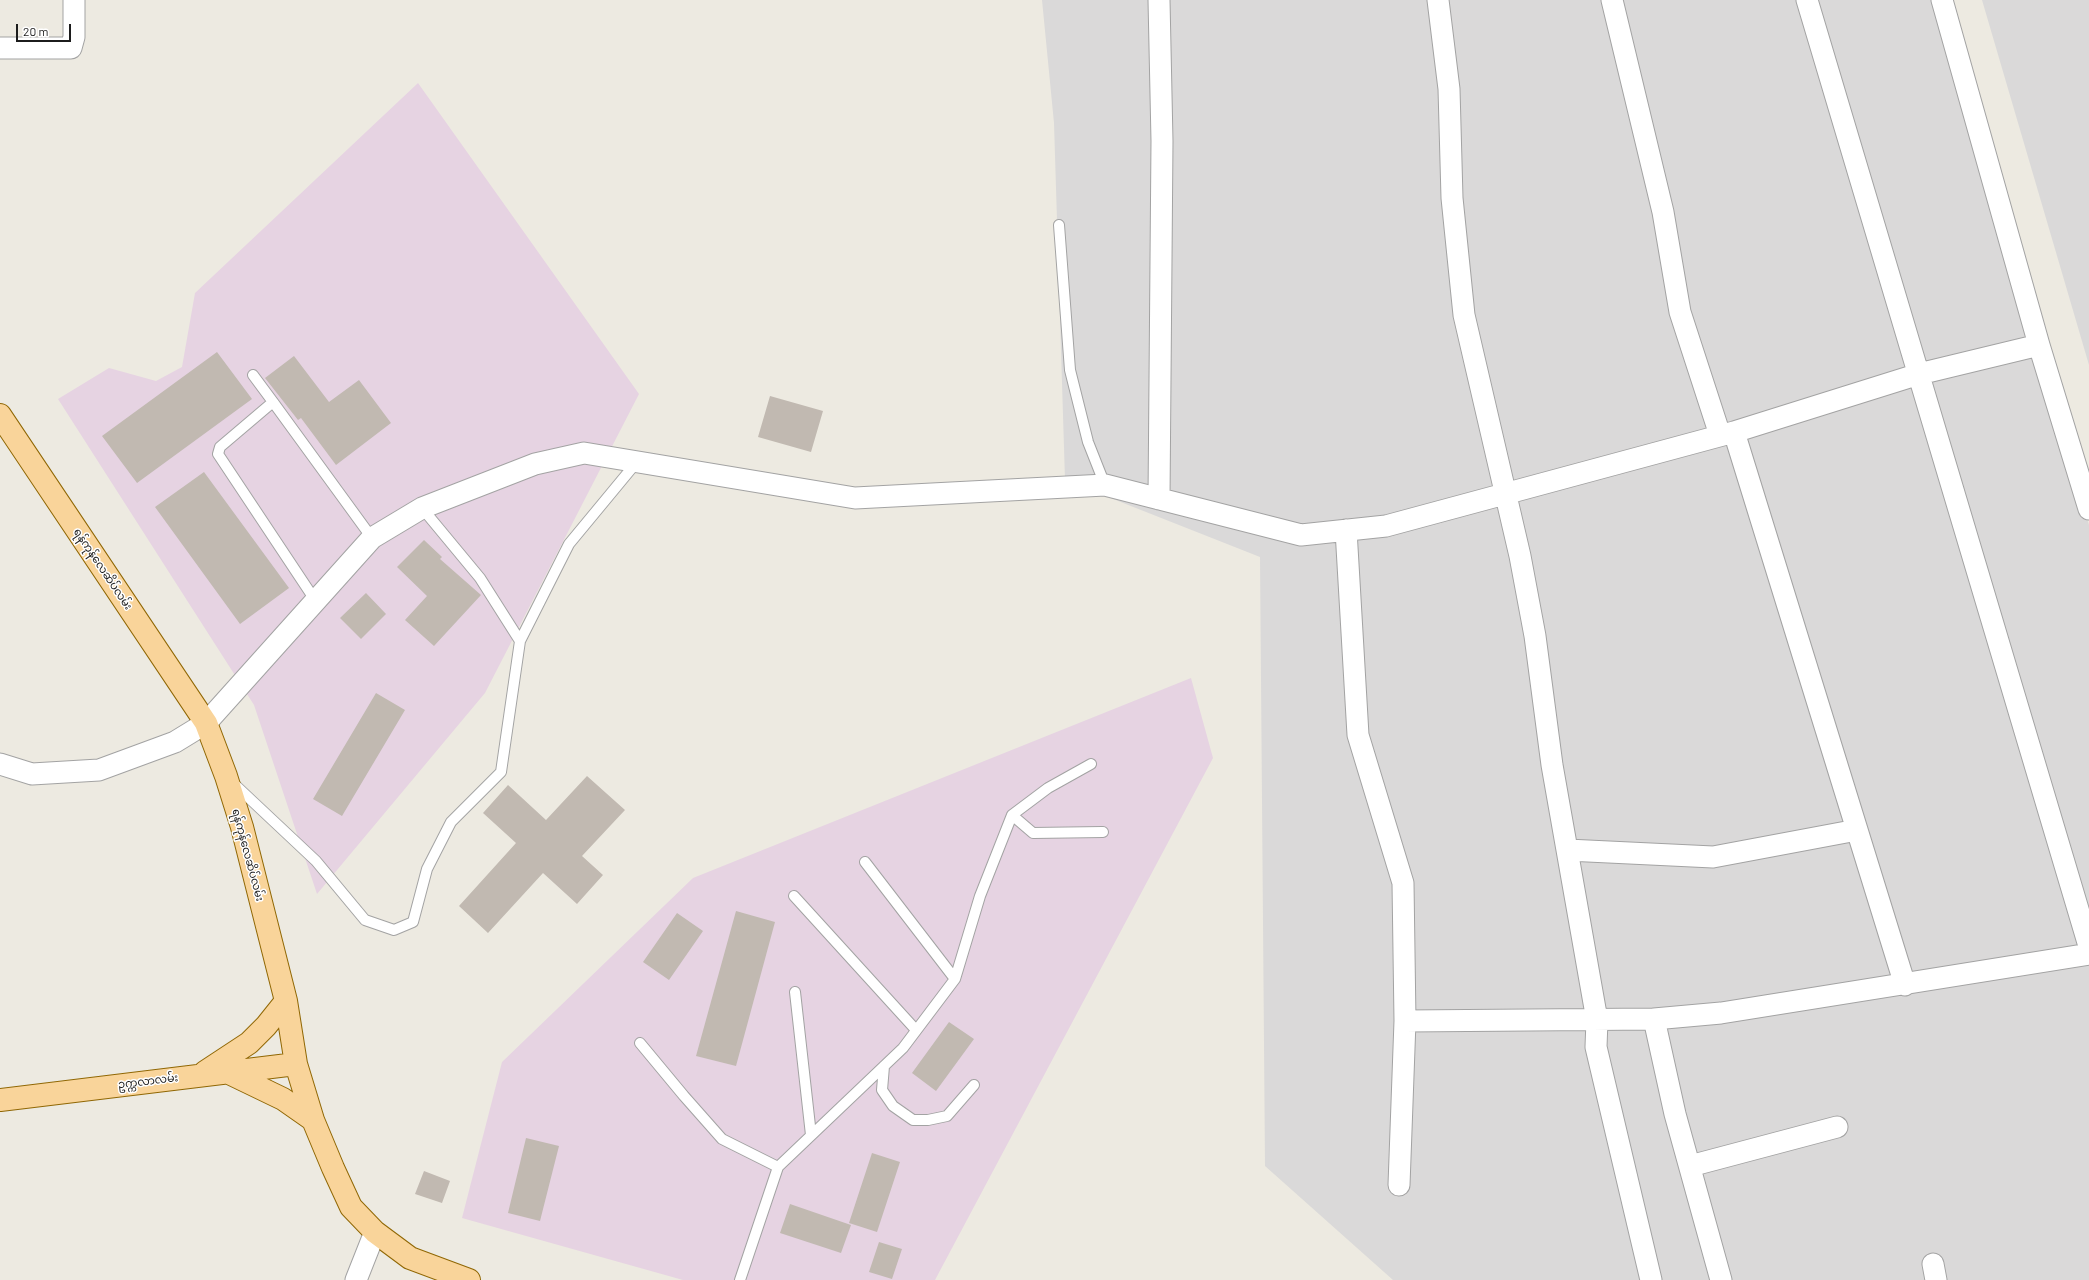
<!DOCTYPE html>
<meta charset="utf-8">
<style>
body{margin:0}
#map{position:relative;width:2089px;height:1280px;overflow:hidden;background:#edeae1;font-family:Barlow,sans-serif}
canvas{display:block}
.scale{position:absolute;left:16px;top:24px;width:55px;height:18px;box-sizing:border-box;border:2px solid #1c1c1c;border-top:0;padding-left:5px;font-size:12px;line-height:14px;white-space:nowrap;color:#1c1c1c;-webkit-text-stroke:3px #fff;paint-order:stroke}
</style>
<div id="map">
<canvas width="2089" height="1280"></canvas>
<div class="scale">20 m</div>
</div>
<script>
const ctx = document.querySelector('canvas').getContext('2d');
ctx.lineJoin = 'round';
function fillPath(path, color) { ctx.fillStyle = color; ctx.fill(path, 'evenodd'); }
function strokePath(path, color, width, dash) { ctx.strokeStyle = color; ctx.lineWidth = width; ctx.lineCap = dash ? 'butt' : 'round'; ctx.setLineDash(dash || []); ctx.stroke(path); }
function label(font, color, halo, rows, align = 'center') {
  ctx.font = font + ' Barlow,"Noto Sans Myanmar",sans-serif'; ctx.lineWidth = 3; ctx.setLineDash([]); ctx.textBaseline = 'middle'; ctx.strokeStyle = halo; ctx.fillStyle = color; for (const [text, x, y, turn = 0] of rows) {
    ctx.save(); ctx.translate(x, y); ctx.rotate((+turn || 0) * Math.PI / 180); ctx.textAlign = isNaN(turn) ? turn : align; if (halo) ctx.strokeText(text, 0, 0); ctx.fillText(text, 0, 0); ctx.restore();
  }
}
fillPath(new Path2D(`
 M1042,0H1937L2089,525V1280H1393L1265,1166L1260,557L1065,480L1054,123Z
 M1982,0H2089V365Z`), '#dad9d9');
fillPath(new Path2D(`
 M418,83L639,394L485,693L317,894L254,705L58,399L109,368L156,381L182,367L195,293Z
 M1191,678L1213,758L935,1280H683L462,1218L502,1062L693,878Z`), '#e6d3e2');
fillPath(new Path2D(`
 M217,352L252,399L137,483L102,436Z
 M294,356L329,402L359,380L391,423L336,465L301,418L298,420L265,378Z
 M770,396L823,411L811,452L758,437Z
 M204,472L289,588L240,624L155,507Z
 M424,540L442,557L440,559L481,595L434,646L405,620L427,596L397,567Z
 M366,593L386,614L361,639L340,618Z
 M376,693L405,710L342,816L313,799Z
 M587,776L625,810L582,856L603,875L577,904L543,873L488,933L459,906L516,843L483,813L508,785L546,820Z
 M736,911L775,922L736,1066L696,1056Z
 M677,913L703,931L669,980L643,962Z
 M949,1022L974,1039L936,1091L912,1073Z
 M526,1138L559,1146L540,1221L508,1213Z
 M872,1153L900,1162L877,1232L849,1223Z
 M424,1171L450,1181L442,1203L415,1194Z
 M790,1204L851,1225L841,1253L780,1233Z
 M879,1242L902,1249L892,1279L869,1272Z`), '#c1b9b1');
const service = new Path2D(`
 M1059,225L1070,370L1088,442L1105,485
 M253,375L273,402
 M422,508L480,578L520,641
 M315,600L218,454L220,447L273,402L372,538
 M233,783L316,861L365,920L394,930L413,922L427,869L451,822L501,772L520,641L569,544L636,463
 M1012,815L1033,833L1103,832
 M865,862L955,979
 M794,896L916,1030
 M795,992L811,1135
 M640,1043L684,1096L722,1139L778,1167
 M884,1066L882,1090L893,1106L913,1120H928L947,1116L974,1085
 M740,1280L778,1167L903,1048L955,979L980,896L1012,815L1048,788L1091,764`);
const minor = new Path2D(`
 M1159,0L1162,141L1159,499
 M1438,0L1449,89L1452,198L1464,315L1520,556L1535,636L1552,765L1597,1020L1596,1047L1651,1280
 M1612,0L1663,212L1680,312L1720,435
 M1807,0L2089,946
 M1942,0L2039,345L2089,509
 M0,48H71L74,37V0
 M1734,432L1905,985
 M1346,530L1358,735L1403,883L1405,1021L1399,1185
 M0,764L32,774L99,770L175,742L206,723L372,538L422,508L535,464L584,453L855,498L1105,485L1301,535L1386,526L1734,432L1919,374L2039,345
 M1567,850L1713,857L1857,830
 M1405,1021L1654,1019
 M1690,1166L1837,1127
 M1933,1264L1936,1280
 M356,1280L375,1232
 M1721,1280L1675,1114L1654,1019L1721,1013L2089,954`);
const primary = new Path2D(`
 M0,415L206,723L226,776L242,827L286,1001L296,1064L313,1120L333,1168L351,1207L375,1232L410,1258L469,1280
 M205,1072L249,1043L266,1026L286,1001
 M227,1072L283,1099L313,1120
 M0,1100L296,1064`);
strokePath(service, '#a3a3a3', 12);
strokePath(minor, '#a3a3a3', 23);
strokePath(primary, '#906704', 24);
strokePath(service, '#fff', 10);
strokePath(minor, '#fff', 21);
strokePath(primary, '#f9d49a', 22);
label('11px', '#1c1c1c', '#fff', [
 ["ရန်ကုန်လေဆိပ်လမ်း",103,569,56],
 ["ရန်ကုန်လေဆိပ်လမ်း",248,855,75],
 ["ဥက္ကလာလမ်း",148,1081,-7]
]);
</script>
